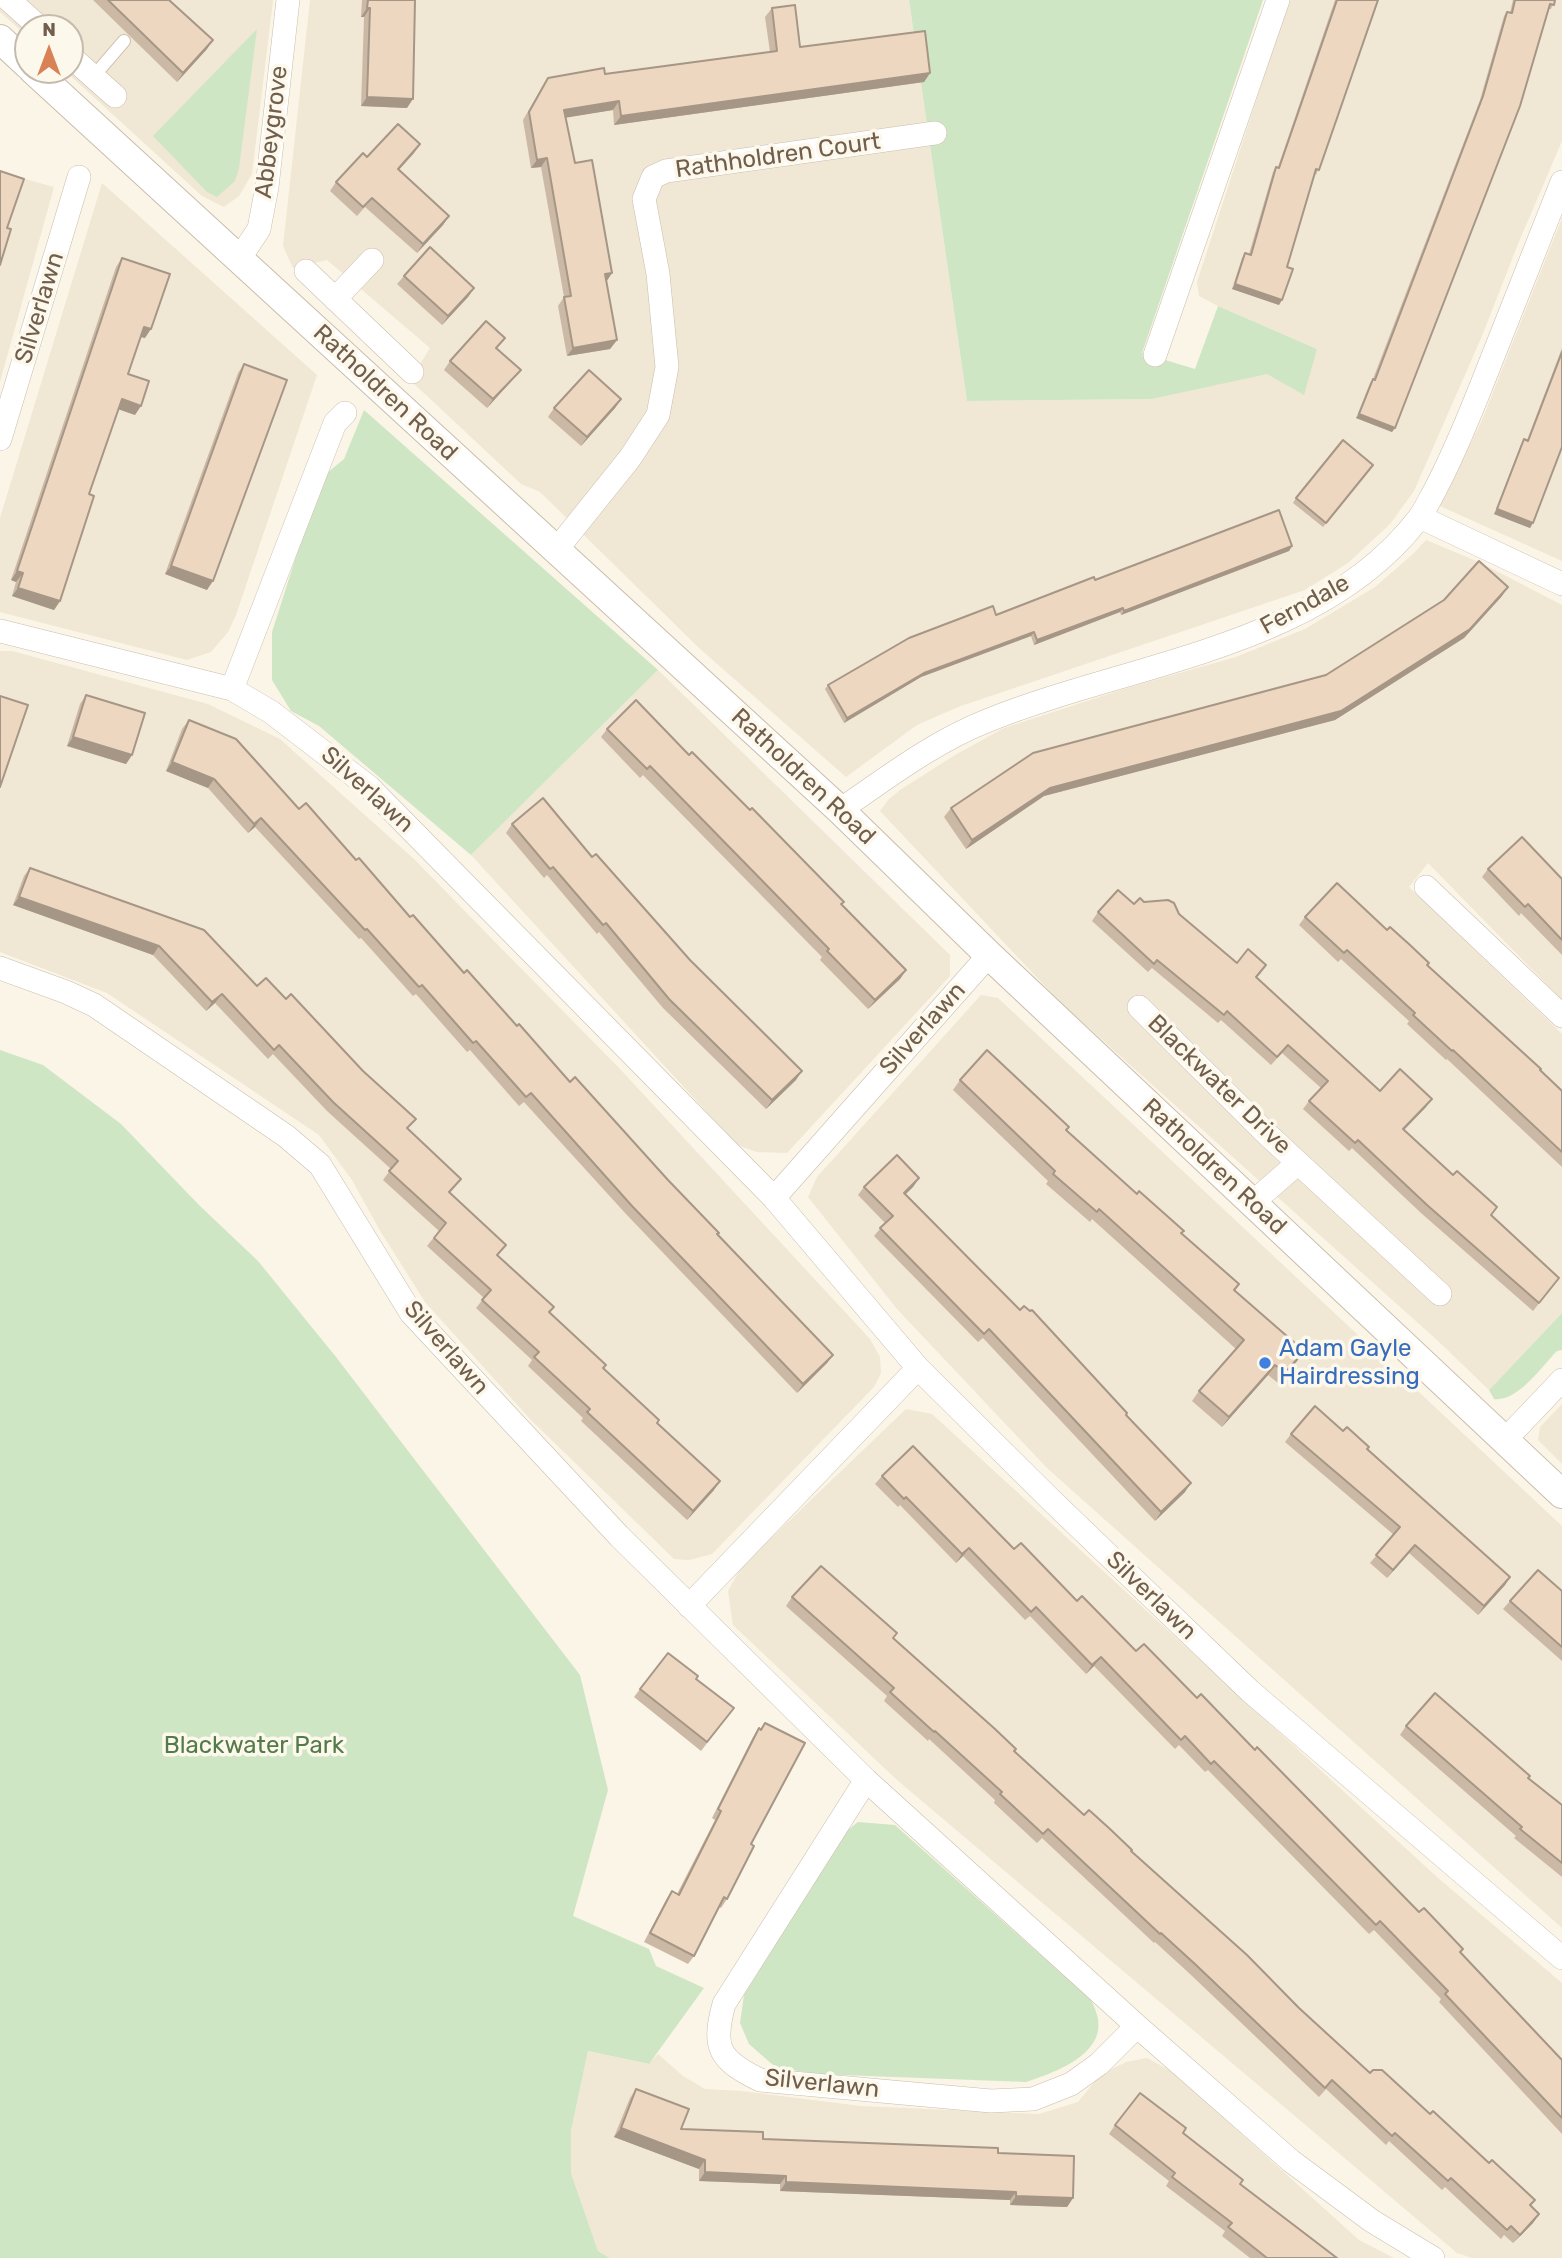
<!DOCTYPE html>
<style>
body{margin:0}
#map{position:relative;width:1562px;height:2258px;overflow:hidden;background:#faf5e6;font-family:Rubik,sans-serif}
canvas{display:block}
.north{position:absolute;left:14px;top:14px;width:70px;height:70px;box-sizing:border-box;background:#fdf8ec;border:2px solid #c5baac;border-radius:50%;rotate:0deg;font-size:19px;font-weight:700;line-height:28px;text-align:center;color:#715e4d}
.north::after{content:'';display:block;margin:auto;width:24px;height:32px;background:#d98256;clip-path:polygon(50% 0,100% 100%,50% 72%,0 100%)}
</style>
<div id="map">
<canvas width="1562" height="2258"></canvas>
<div class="north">N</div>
</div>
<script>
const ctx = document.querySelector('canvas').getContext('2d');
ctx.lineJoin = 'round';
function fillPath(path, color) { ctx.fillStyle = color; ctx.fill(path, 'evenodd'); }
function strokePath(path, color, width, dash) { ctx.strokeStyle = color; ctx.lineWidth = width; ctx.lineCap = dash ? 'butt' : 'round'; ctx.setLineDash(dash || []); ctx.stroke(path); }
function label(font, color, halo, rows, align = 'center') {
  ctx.font = font + ' Rubik,sans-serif'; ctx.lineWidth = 7; ctx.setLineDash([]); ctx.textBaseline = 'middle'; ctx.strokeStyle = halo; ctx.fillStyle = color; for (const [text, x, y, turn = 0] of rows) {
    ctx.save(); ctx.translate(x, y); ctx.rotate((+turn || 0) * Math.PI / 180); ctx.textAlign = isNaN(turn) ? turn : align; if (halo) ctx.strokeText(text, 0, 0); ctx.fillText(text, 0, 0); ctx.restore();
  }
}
fillPath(new Path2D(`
 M0,0H273L252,174L239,196L224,207L202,196L64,70H70V28H28V37L0,12Z
 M310,0H909L967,401L1152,399L1267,373L1317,349L1218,306L1199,296L1197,282L1289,0H1562V141L1518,244L1482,336L1414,491L1390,524L1348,563L1305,590L958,707L917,725L846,777L699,648L540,492L521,484L410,380L430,348L327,260L293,268L283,246Z
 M0,172L54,187L0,382Z
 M102,183L317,375L236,615L228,632L211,652L187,660L0,612V518Z
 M1562,218V561L1440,506L1482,420Z
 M1426,540L1481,563L1562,605V1000L1428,863L1409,887L1562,1034V1313L1489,1390L1438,1341L1060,1002L880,811L888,800L900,790L955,755L1004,728L1130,687L1236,657L1305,629L1375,587L1413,554Z
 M0,651H12L208,704L280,739L414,859L493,940L620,1069L870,1339L880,1357L881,1373L874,1387L712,1554L689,1560L674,1559L531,1420L425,1302L379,1229L352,1180L319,1135L107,993L0,952Z
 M658,670L950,955V976L787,1153L757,1152L737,1145L471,855Z
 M981,995L998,998L1562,1526V1928L1047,1468L897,1309L808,1197L817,1177Z
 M1562,1404V1464L1538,1440L1540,1427Z
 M906,1409L932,1414L1438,1878L1562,1983V2258H1472L1457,2253L897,1780L733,1625L728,1591L742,1566Z
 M588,2051L648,2064L658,2054L683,2076L705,2089L741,2091L861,2106L1039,2114L1078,2102L1100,2075L1126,2062L1147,2058L1173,2072L1359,2240L1394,2258H610L598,2251L571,2173V2131Z`), '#f1e7d5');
fillPath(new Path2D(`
 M909,0H1263L1142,353L1195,369L1218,306L1317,349L1304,395L1267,374L1152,399L967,401Z
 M257,29L239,168L235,181L217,197L207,192L153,136Z
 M364,410L658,670L471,855L319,726L291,711L272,680V632L321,478L344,459Z
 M0,1050L43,1065L121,1124L199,1205L258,1261L336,1357L580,1675L608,1790L573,1916L649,1949L656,1966L704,1988L649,2064L588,2051L571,2131V2173L598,2251L610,2258H0Z
 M1562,1313V1350L1557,1351C1541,1367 1518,1402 1494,1399L1489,1390Z
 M858,1822L895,1825L1062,1974C1069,1979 1078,1984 1084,1990C1091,1998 1096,2009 1098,2019C1104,2055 1054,2073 1026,2082L816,2074L781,2068L773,2065L749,2044L740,2023L744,1995L844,1833Z`), '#cfe6c5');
const service = new Path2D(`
 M93,77L124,41`);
const minor = new Path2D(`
 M9,0L40,28
 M70,56L115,96
 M239,259L259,229L267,187L288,0
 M306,271L412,372
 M335,299L372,260
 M1155,355L1278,0
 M0,439L79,177
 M1420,517L1562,584
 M557,549L630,458L658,415L667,367L658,274L644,199L653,177L666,171L935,133
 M0,631L232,689L271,712L369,787L774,1198L918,1368L1051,1500L1250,1691L1562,1958
 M232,689L335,423L345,413
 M840,810C888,777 935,741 989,720C1130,663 1321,647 1419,518C1425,510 1430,499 1435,490C1454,454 1469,417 1484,379C1510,313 1536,248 1562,182
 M1426,887L1562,1016
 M0,968L66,992L94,1005L286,1136L320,1165L411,1313L619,1536L866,1780L1137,2026L1291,2161L1372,2221L1433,2258
 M1139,1007L1268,1135L1440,1294
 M774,1198L989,955
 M1252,1203L1298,1163
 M1505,1440L1562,1380
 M689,1606L918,1368
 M866,1780L724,2004C712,2048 719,2060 760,2080L991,2101L1033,2099L1071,2084L1099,2064L1137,2026`);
const tertiary = new Path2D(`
 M0,39L28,65
 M33,70L840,810L989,955L1562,1494`);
strokePath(service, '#cbbdad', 14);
strokePath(minor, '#cbbdad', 24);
strokePath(tertiary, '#cbbdad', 30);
strokePath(service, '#fff', 12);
strokePath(minor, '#fff', 23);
strokePath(tertiary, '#fff', 28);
fillPath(new Path2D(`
 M93,0H169L207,49L177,82Z
 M362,0H415L407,108L361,106L364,17H361Z
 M1335,0H1378L1316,175L1315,174L1287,267L1279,305L1232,289L1242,258L1245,253L1249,254L1273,172L1276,167H1278Z
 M1513,0H1555L1551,9H1549L1392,432L1356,418L1370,383L1373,379L1480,100L1504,16L1507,12L1510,13Z
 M772,8L800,47L930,73L924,82L614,125L613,110L566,117L575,163L612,273L606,282L617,340L610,349L567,356L558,306L564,297L541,167L531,168L523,120L542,87L548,78L605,74L770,52L765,17Z
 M414,153L399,170L449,216L443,225L417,253L365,207L357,216L330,191L336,182L367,157Z
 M122,258L145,338L140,337L128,374L135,415L118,409L89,494L60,601L54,610L12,596L16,582L11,580L116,267Z
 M404,276L474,288L468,297L442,325L397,284Z
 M1562,348V447L1530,528L1494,514L1521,444L1524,439L1527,440Z
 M497,349L521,370L514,378L487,408L444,370L450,361Z
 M244,364L207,590L165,574L238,373Z
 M621,399L615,408L581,446L548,417L554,408Z
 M1373,465L1323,527L1293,503L1296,498Z
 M1292,546L1289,551L1121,615L1120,612L1034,645L1031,636L921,677L844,723L825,689L828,685L996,615L1095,580Z
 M1502,596L1464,638L1335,720L1044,796L966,849L944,817L951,808L1326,675Z
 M86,695L132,755L126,764L67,746L80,704Z
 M189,720L299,809L356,860L570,1082L668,1180L718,1234L833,1355L827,1363L797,1393L626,1214L524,1102L519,1106L470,1050L467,1052L416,994L413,996L361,938L359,939L255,827L248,833L208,788L166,771L182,729Z
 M607,729L689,755L842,904L906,970L900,979L868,1009L820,960L822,957L643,775L640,778L601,737Z
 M512,824L592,857L796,1080L766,1109L663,1008L599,932L597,934L547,875L544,878L506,833Z
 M30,868L257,986L461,1179L450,1193L498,1256L554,1307L550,1313L657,1423L714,1490L687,1520L581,1421L583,1418L528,1366L532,1360L476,1308L484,1298L427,1246L439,1231L383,1180L391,1169L327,1111L273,1054L268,1059L215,1003L206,1011L153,955L13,905L24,876Z
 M1488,869L1562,879V955L1521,913L1519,916L1482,877Z
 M1144,902L1179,914L1237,963L1261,973L1256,978L1380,1091L1426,1107L1404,1130L1491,1216L1559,1278L1533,1311L1421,1213L1352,1148L1349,1151L1303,1109L1309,1101L1321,1088L1282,1053L1271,1065L1221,1020L1218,1023L1152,968L1148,972L1092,921L1098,912Z
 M1305,917L1387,930L1427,965L1562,1091V1167L1447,1059L1446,1060L1407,1024L1409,1021L1341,959L1338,962L1299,925Z
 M960,1080L1069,1127L1066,1131L1182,1234L1235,1291L1297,1361L1278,1383L1268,1375L1222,1427L1192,1401L1199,1391L1236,1349L1092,1219L1090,1222L1046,1184L1048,1181L953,1090Z
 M919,1178L913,1187L906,1194L1020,1310L1126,1415L1185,1492L1155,1521L983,1338L978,1342L874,1236L885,1223L858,1195L864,1187Z
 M1343,1431L1368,1449L1510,1577L1505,1585L1478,1615L1409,1553L1387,1578L1370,1563L1394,1535L1285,1442L1291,1434Z
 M882,1476L1014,1549L1077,1601L1136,1651L1197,1698L1255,1750L1419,1912L1463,1949L1461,1952L1562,2060V2134L1439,2002L1441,1999L1374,1930L1369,1934L1208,1770L1205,1772L1179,1745L1175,1749L1094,1666L1086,1674L1030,1616L1025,1620L963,1556L956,1563L900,1505L898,1507L875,1484Z
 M1562,1591V1661L1503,1609L1510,1601Z
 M792,1597L897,1633L893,1639L1084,1815L1131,1851L1370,2073L1430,2114L1535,2200L1531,2206L1539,2214L1533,2223L1513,2243L1504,2235L1501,2239L1445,2187L1442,2190L1389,2141L1386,2145L1326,2089L1319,2097L1190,1974L1155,1942L1154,1943L1042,1838L1037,1843L994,1803L995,1800L929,1739L928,1741L884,1701L887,1696L786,1606Z
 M696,1679L734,1708L701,1751L634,1697L640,1689Z
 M765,1723L751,1844L727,1899L721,1908L719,1907L694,1956L688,1964L644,1942L666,1900L672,1891L677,1894L715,1820L712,1818L753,1737L759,1728L760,1729Z
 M1406,1726L1562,1805V1877L1514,1838L1516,1836L1400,1735Z
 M636,2089L681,2129L763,2139L998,2153L1073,2198L1067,2207L1010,2205V2200L780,2191V2184L699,2181V2169L614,2137L630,2098Z
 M1115,2125L1183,2133L1240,2185L1337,2258H1250L1222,2236L1225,2231L1166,2186L1169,2181L1109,2134Z`), '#ccb9a5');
fillPath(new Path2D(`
 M367,8H370L364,17H361Z
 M213,40L207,49L177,82L183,73Z
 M930,73L924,82L614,125L621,116Z
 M367,97L413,99L407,108L361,106Z
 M619,101L613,110L558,119L564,110Z
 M420,144L414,153L391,178L398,169Z
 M547,158L541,167L531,168L537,160Z
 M449,216L443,225L417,253L423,244Z
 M612,273L606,282L605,274Z
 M1235,284L1282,300L1279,305L1232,289Z
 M474,288L468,297L442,325L448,316Z
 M144,327L151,329L145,338L137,336Z
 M617,340L610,349L567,356L573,348Z
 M521,370L514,378L487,408L493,399Z
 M122,399L141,406L135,415L115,408Z
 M621,399L615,408L581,446L587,437Z
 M1359,414L1395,428L1392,432L1356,418Z
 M1497,509L1533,523L1530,528L1494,514Z
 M1292,546L1289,551L1121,615L1124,611Z
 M171,566L213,581L207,590L165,574Z
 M17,571L23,573L16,582L11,580Z
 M1508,587L1502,596L1464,638L1335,720L1044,796L966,849L972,840L1050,788L1341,711Z
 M18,588L60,601L54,610L12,596Z
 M1123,608L1120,612L1034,645L1037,640Z
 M1034,632L1031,636L921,677L844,723L847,718L924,673Z
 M73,737L132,755L126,764L67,746Z
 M172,762L214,779L208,788L166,771Z
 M261,818L255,827L248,833L254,824Z
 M19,897L159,946L153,955L13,905Z
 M906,970L900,979L868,1009L875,1000Z
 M222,994L215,1003L206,1011L212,1002Z
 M802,1071L796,1080L766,1109L772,1100Z
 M1432,1099L1426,1107L1397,1137L1403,1129Z
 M919,1178L913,1187L898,1201L904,1193Z
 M1304,1351L1297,1361L1278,1383L1285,1373Z
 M833,1355L827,1363L797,1393L803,1384Z
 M1275,1365L1268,1375L1222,1427L1229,1417Z
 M720,1481L714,1490L687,1520L693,1511Z
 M1191,1483L1185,1492L1155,1521L1161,1512Z
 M1415,1545L1409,1553L1387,1578L1393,1570Z
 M969,1548L963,1556L956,1563L962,1554Z
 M1510,1577L1505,1585L1478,1615L1484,1606Z
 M1101,1657L1094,1666L1086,1674L1092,1665Z
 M621,2128L705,2160L699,2169L614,2137Z
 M705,2172L786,2176L780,2184L699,2181Z
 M786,2182L1016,2192L1010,2200L780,2191Z
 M1016,2196L1073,2198L1067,2207L1010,2205Z
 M1539,2214L1533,2223L1513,2243L1520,2235Z`), '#a69686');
const building = new Path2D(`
 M108,0H169L213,40L183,73Z
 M368,0H415L413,99L367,97L370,8H367Z
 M1337,0H1378L1319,170L1316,169L1287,267L1293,269L1282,300L1235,284L1245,253L1251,255L1276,167L1279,168Z
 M1515,0H1555L1554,5L1550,4L1520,106L1395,428L1359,414L1373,379L1375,380L1483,96L1507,12L1512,13Z
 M795,5L800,47L925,31L930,73L621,116L619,101L564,110L575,163L592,160L612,273L605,274L617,340L573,348L564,297L571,296L547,158L537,160L529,112L548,78L604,68L605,74L777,51L772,8Z
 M398,124L420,144L398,169L449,216L423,244L372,198L363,207L336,182L363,153L367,157Z
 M0,171L24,179L7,228L11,229L0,265Z
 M430,247L474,288L448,316L404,276Z
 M122,258L170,274L151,329L144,327L128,374L149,381L141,406L122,399L89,494L94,496L60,601L18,588L23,573L17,571Z
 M486,321L505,338L496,348L521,370L493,399L450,361Z
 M1562,352V447L1533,523L1497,509L1524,439L1528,441Z
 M244,364L287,380L213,581L171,566Z
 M589,370L621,399L587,437L554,408Z
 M1343,440L1373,465L1326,523L1296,498Z
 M1279,510L1292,546L1124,611L1123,608L1037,640L1034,632L924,673L847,718L828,685L909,638L993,606L996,615L1094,577L1095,580Z
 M1479,561L1508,587L1470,629L1341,711L1050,788L972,840L951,808L1033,753L1326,675L1444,600Z
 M86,695L145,713L132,755L73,737Z
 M0,696L28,705L0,787Z
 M636,700L689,755L692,752L750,810L752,808L844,902L841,904L906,970L875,1000L827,951L829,949L650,766L647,769L607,729Z
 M189,720L236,739L299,809L306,803L356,860L359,858L410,917L413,915L464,973L467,970L517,1026L519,1024L570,1082L575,1077L668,1180L719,1233L717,1234L833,1355L803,1384L632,1206L531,1093L526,1097L476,1041L473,1043L422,985L419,987L367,929L365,930L261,818L254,824L214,779L172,762Z
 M543,798L592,857L596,854L690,960L802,1071L772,1100L669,999L606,923L603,925L553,867L550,869L512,824Z
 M1522,837L1562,879V940L1528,904L1525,907L1488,869Z
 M30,868L204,930L257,986L266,978L286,999L291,994L363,1071L416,1119L407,1128L461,1179L449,1192L506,1245L497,1255L554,1307L549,1312L606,1365L603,1368L659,1420L657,1423L720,1481L693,1511L587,1412L590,1409L534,1357L539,1352L482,1300L491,1290L434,1238L446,1223L389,1171L398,1161L333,1102L279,1045L274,1050L222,994L212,1002L159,946L19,897Z
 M1337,883L1387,930L1390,927L1410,945L1429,963L1427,965L1541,1069L1540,1070L1562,1091V1152L1453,1050L1452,1051L1413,1015L1415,1013L1347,950L1344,953L1305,917Z
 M1118,890L1134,904L1140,898L1144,902L1168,900L1174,903L1179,914L1237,963L1248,949L1266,965L1256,977L1380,1091L1400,1069L1432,1099L1403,1129L1453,1175L1457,1171L1497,1207L1491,1215L1559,1278L1539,1303L1427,1205L1358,1140L1355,1143L1309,1101L1328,1081L1288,1045L1277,1057L1227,1011L1224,1015L1157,960L1154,964L1098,912Z
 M987,1050L1069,1127L1066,1130L1137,1194L1139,1191L1184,1231L1181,1233L1239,1284L1234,1290L1304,1351L1285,1373L1275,1365L1229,1417L1199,1391L1244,1340L1099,1209L1097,1212L1053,1174L1055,1171L960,1080Z
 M897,1155L919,1178L904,1193L1020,1310L1024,1306L1030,1311L1032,1310L1127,1413L1126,1415L1191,1483L1161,1512L989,1329L984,1334L880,1228L893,1216L864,1187Z
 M1315,1406L1343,1431L1347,1427L1369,1447L1367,1449L1510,1577L1484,1606L1415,1545L1393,1570L1376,1555L1400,1527L1291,1434Z
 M913,1446L1014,1549L1021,1543L1077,1601L1082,1596L1136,1651L1144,1644L1197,1698L1201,1694L1255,1750L1257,1747L1419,1912L1424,1908L1463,1949L1460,1952L1562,2060V2118L1445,1994L1448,1991L1380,1921L1376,1925L1214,1761L1211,1764L1185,1736L1181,1740L1101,1657L1092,1665L1036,1607L1031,1612L969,1548L962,1554L906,1497L904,1499L882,1476Z
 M821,1566L897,1633L893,1638L995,1729L1016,1749L1014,1751L1084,1815L1089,1810L1110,1829L1132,1850L1131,1851L1247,1955L1299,2008L1370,2073L1373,2070H1382L1430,2114L1433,2111L1489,2163L1492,2160L1535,2200L1530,2205L1539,2214L1520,2235L1511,2226L1507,2230L1451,2178L1448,2181L1395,2133L1392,2136L1332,2080L1325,2088L1196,1965L1161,1933L1160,1934L1048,1829L1043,1834L1000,1794L1002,1792L935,1731L934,1732L890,1692L894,1688L792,1597Z
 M1538,1570L1562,1591V1647L1510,1601Z
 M668,1653L698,1676L696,1679L734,1708L707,1742L640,1689Z
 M1435,1693L1530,1776L1528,1778L1562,1805V1863L1520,1829L1522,1827L1406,1726Z
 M765,1723L805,1743L751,1844L754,1846L727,1899L724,1897L694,1956L650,1933L672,1891L679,1895L721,1811L718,1809L759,1728L761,1730Z
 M636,2089L689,2109L681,2129L763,2132V2139L998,2148V2153L1074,2156L1073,2198L1016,2196V2192L786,2182V2176L705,2172V2160L621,2128Z
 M1140,2093L1186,2128L1183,2133L1243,2180L1240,2184L1337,2258H1267L1228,2227L1232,2223L1172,2177L1175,2173L1115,2125Z`);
fillPath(building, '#edd7c0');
strokePath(building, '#a69686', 2);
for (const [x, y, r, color] of [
 [1265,1363,7,"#3f7fe0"]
]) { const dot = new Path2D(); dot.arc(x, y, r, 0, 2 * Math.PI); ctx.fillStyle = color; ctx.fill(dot); strokePath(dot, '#fdf8ec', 2.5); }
label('24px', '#715e4d', '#fdf8ec', [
 ["Abbeygrove",272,132,-83],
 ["Rathholdren Court",778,156,-8],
 ["Silverlawn",40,308,-73],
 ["Ratholdren Road",385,393,43],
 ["Ferndale",1305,605,-29],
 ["Ratholdren Road",803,777,43],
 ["Silverlawn",367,790,42],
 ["Silverlawn",923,1029,-48],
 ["Blackwater Drive",1219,1085,44],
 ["Ratholdren Road",1214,1167,43],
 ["Silverlawn",446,1348,49],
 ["Silverlawn",1151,1596,44],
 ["Silverlawn",822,2084,6]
]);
label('24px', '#366cbe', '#fdf8ec', [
 ["Adam Gayle",1279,1349],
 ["Hairdressing",1279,1377]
], 'left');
label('24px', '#527b49', '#fdf8ec', [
 ["Blackwater Park",254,1746]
]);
</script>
